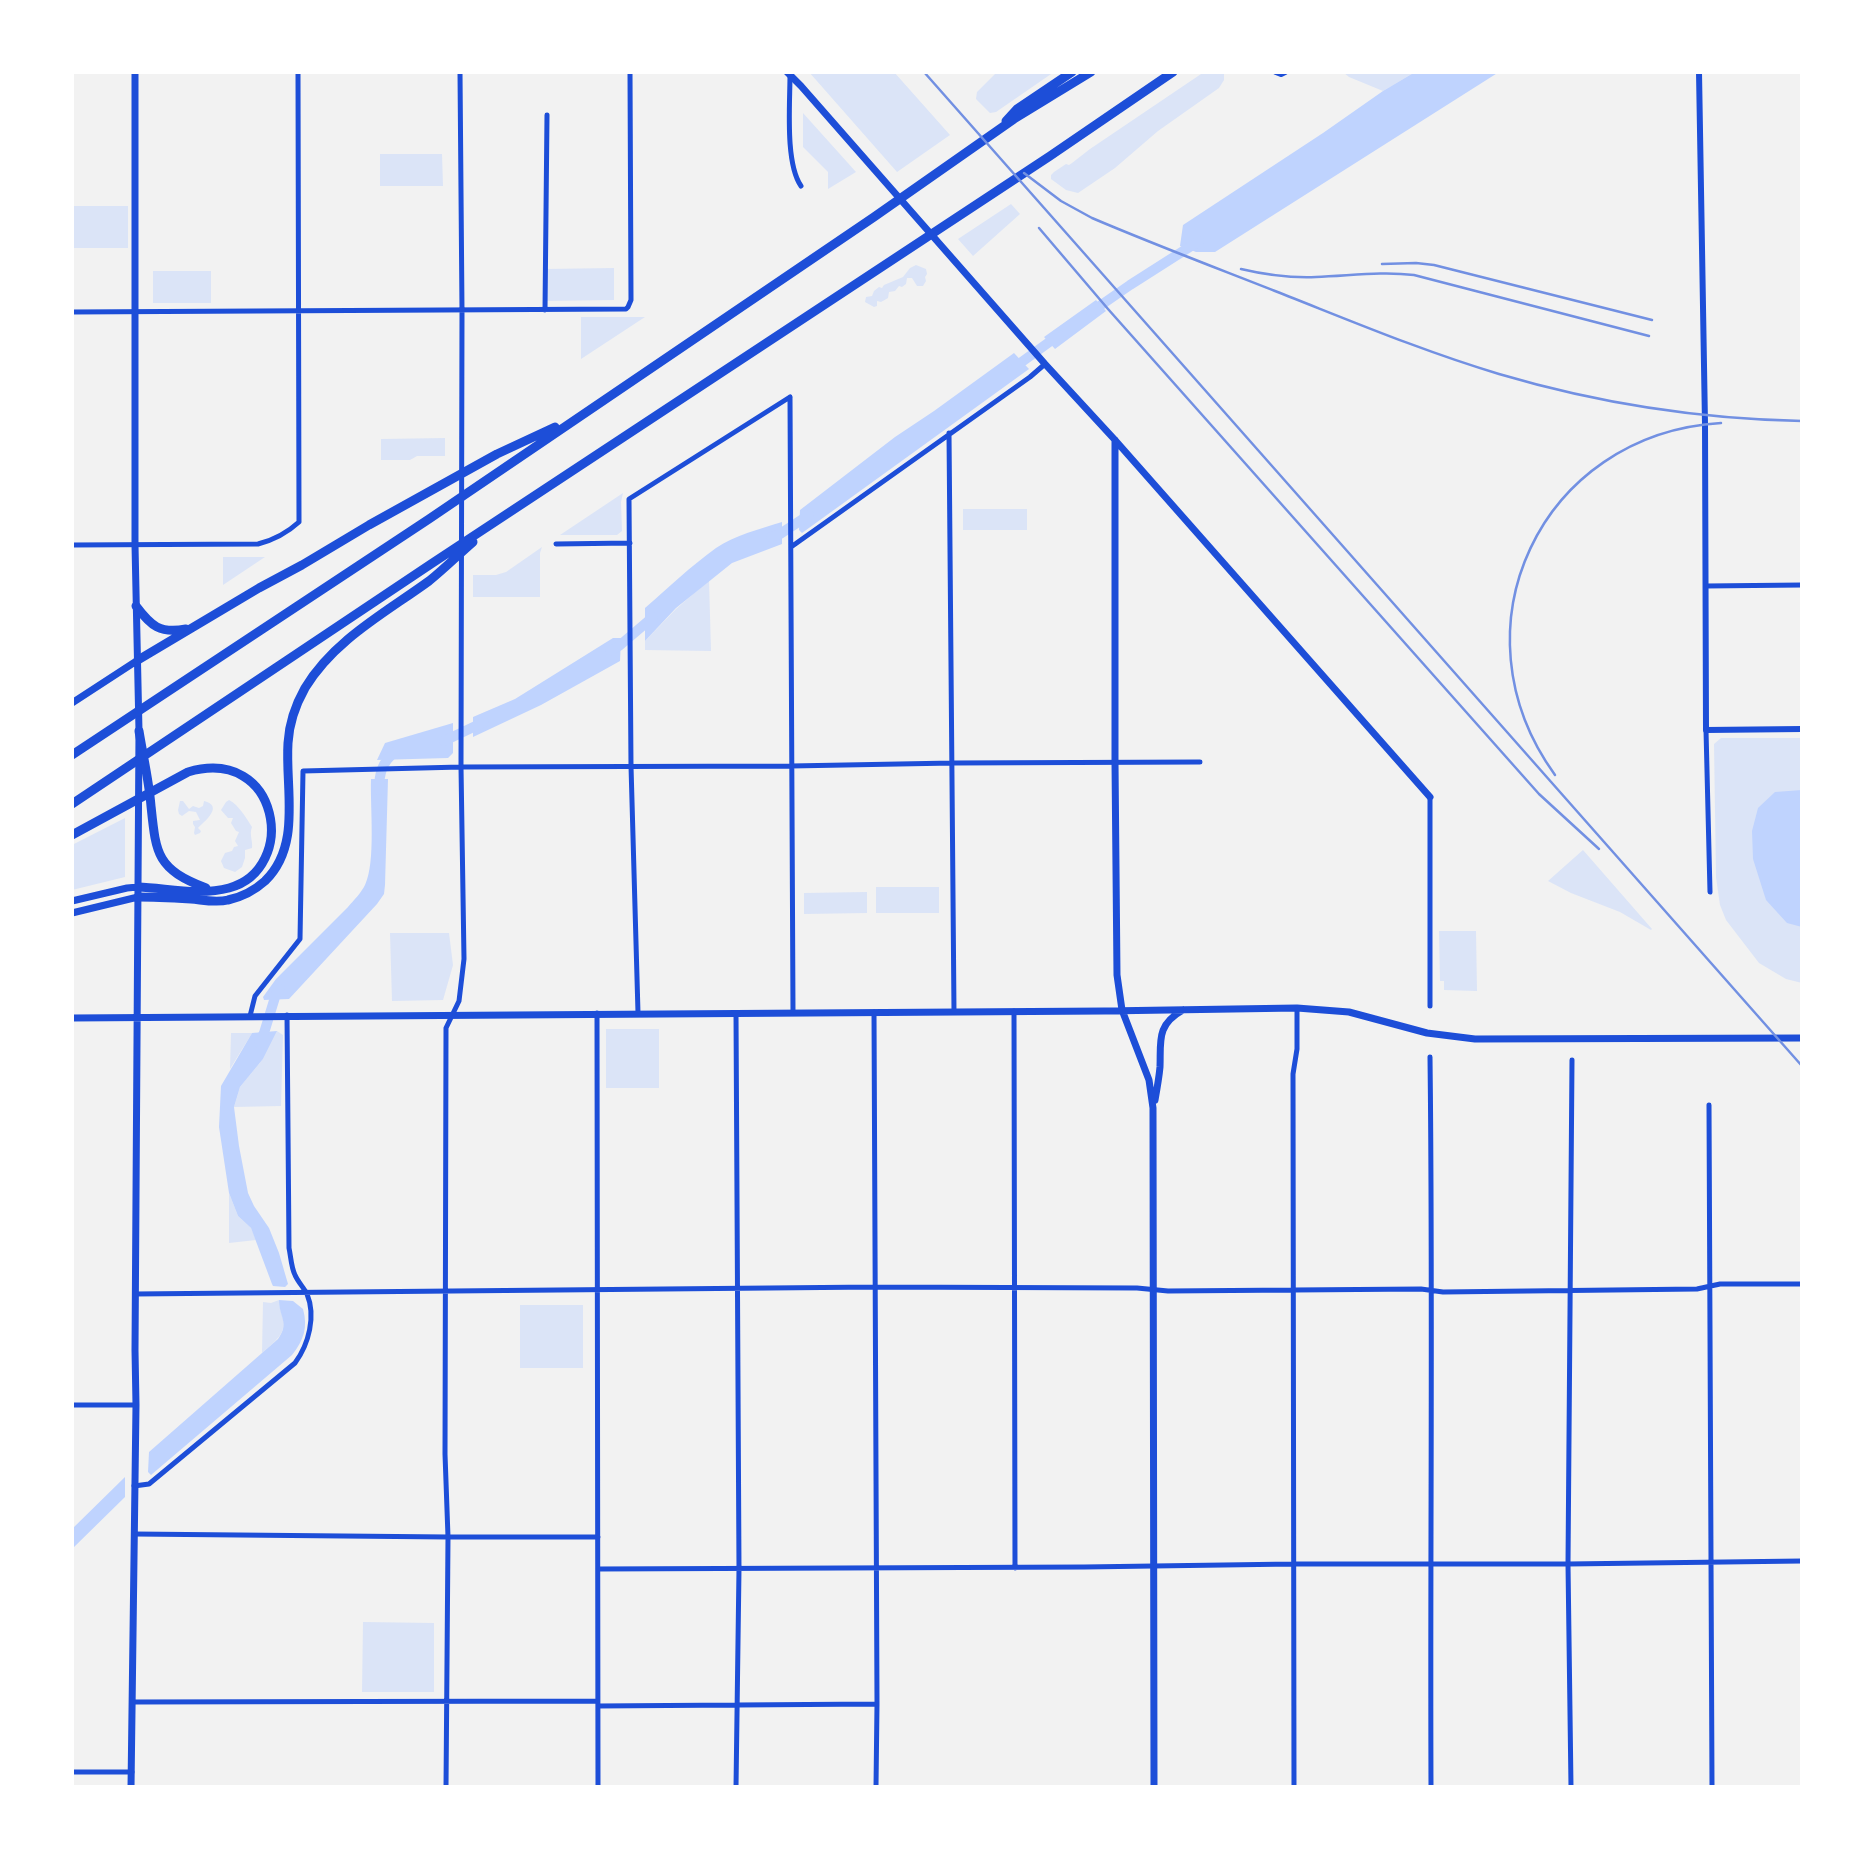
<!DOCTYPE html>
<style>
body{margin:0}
#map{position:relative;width:1874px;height:1859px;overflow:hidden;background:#f2f2f2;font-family:Mulish,sans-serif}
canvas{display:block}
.frame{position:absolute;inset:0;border:74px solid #fff;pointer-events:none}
</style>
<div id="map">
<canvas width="1874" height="1859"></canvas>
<div class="frame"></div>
</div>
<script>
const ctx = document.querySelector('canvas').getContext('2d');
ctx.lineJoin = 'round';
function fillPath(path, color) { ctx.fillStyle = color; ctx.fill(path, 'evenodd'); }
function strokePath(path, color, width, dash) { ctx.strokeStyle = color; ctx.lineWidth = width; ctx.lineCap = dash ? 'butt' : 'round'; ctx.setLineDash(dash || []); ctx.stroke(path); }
fillPath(new Path2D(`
 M809,72H894L950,135L897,172Z
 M997,72H1054L996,112L990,113L976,99L977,92Z
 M1204,72H1224V80L1219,88L1158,131L1115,168L1078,193L1066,190L1051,179V175L1054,172L1066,164L1069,165L1072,163L1090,149Z
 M1343,72H1415L1383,91L1349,77Z
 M803,113L856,172L828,189V172L803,147Z
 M380,154H442L443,186H380Z
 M1011,204L1020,214L973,256L958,239Z
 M72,206H128V248H72Z
 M916,265L926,269L927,274L925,277L926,281L923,286H917L912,278H907L906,284L902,287L899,286L895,291L889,292L888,298L881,302L877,301V306L874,307L865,302L866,297L872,296L874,291L879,287L882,288L884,285L903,277L910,268Z
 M614,268V300L545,301V269Z
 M153,271H211V303H153Z
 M581,317H645L581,359Z
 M445,438V456H417L410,460H381V439Z
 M623,493L621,502L622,531L617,535H560Z
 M963,509H1027V530H963Z
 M542,547L540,553V597H473V575H496L506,572Z
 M223,557H265L223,585Z
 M709,580L711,651L645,650V641L676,609Z
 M1721,738H1802V983L1786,979L1759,963L1726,920L1720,905L1716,877L1714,744Z
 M229,800C238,804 247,819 252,827C249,834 253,841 252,848L245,850V858L242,867L235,872L224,868L221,861L225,853L232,851L234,847L238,846L235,841L239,832L236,831L231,823L233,818H228L221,810L226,802Z
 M180,801H183L189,809L193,806L199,808L203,806L204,801C224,806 205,821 198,828L201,831L200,833L195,835L194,833L195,827L193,824V821L200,820L196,812L189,811L182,816L179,814L178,810Z
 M125,818V877L72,890V845Z
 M1583,850L1652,929L1651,930L1620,912L1571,893L1548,881Z
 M876,887H939V913H876Z
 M867,892V913L804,914V893Z
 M1439,931H1476L1477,991L1444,990V981H1440Z
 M390,933H449L453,965L443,1000L392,1001Z
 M606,1029H659V1088H606Z
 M277,1031L283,1035L281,1106L234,1107L240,1087L263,1059Z
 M231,1033H252L230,1069Z
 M229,1193L238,1216L251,1228L256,1240L229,1243Z
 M279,1300C279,1307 281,1311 283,1318C287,1334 273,1343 262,1353L263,1302L271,1303Z
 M520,1305H583V1368H520Z
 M363,1622L434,1623V1692H362Z`), '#dbe4f7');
fillPath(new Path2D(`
 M1415,72H1499L1215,252H1196L1180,246L1183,225L1323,133L1383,91Z
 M1096,300L1106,311L1055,349L1044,337Z
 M1014,353L1029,369L802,533L799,530L800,510L895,437L934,411Z
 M782,522V544L732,563L676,608L645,641V608C668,588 691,566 716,548C735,535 760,529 782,522Z
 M613,638H621L620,661L541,705L473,737V717L515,699Z
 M453,723V753L448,758L377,760L385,743Z
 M371,779H388L385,885L384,894L377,904L289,999L264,1000L263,997L276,979L348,907C354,900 361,893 365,885C376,862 370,807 371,779Z
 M1802,790V927L1787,923L1766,900L1753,859L1752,831L1758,808L1775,792Z
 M277,1031L263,1059L240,1087L234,1107L239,1146L248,1193L254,1206L269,1228L279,1253L288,1284L285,1287L273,1286L272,1284L251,1228L238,1216L229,1193L219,1127L221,1086L252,1033Z
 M279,1300L293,1301L303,1309C308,1327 304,1340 292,1355L151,1475L148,1472L149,1452L278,1339C290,1322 279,1318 279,1300Z
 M125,1477V1497L72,1549V1529Z`), '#bfd3fe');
strokePath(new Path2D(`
 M1091,312L1130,285L1199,241
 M1012,369L1059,335
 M771,537L780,534L809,515
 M610,651L619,646L653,617
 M444,741L484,722
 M379,790C379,774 382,762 395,752
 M259,1043L264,1033L276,994L280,989`), '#bfd3fe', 10);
strokePath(new Path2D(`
 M790,75C790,104 785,163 801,186
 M545,310L547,115
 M72,312L626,309L628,307L631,300L630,72
 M790,397L793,1013
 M949,433L954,1011
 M556,544L630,543
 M72,545L258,544C274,540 287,533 299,522L298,72
 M791,547L1030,377L1045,364
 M1706,586L1802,585
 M1706,730L1710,892
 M1430,797V1006
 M1014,1011L1015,1568
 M874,1012L877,1704L876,1787
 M597,1013L598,1787
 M638,1013L631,766L629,499L790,397
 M736,1013L739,1569L736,1787
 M250,1016L255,996L300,939L303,771L461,767L791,766L953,763L1200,762
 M1430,1057C1433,1300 1430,1544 1431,1787
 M1709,1105L1712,1787
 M135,1294L875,1287L1137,1288L1168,1291L1421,1289L1443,1292L1697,1289L1720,1284H1802
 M72,1405H136
 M134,1486L149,1484L295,1363C309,1344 316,1316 307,1294C304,1288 298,1282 295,1275C291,1267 291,1257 289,1248L287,1015
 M134,1534L448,1537H598
 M598,1569L1084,1567L1293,1564H1568L1802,1561
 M134,1702L598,1701
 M598,1706L877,1704
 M72,1772H132
 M446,1787L448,1537L445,1454L446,1028L459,1001L464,959L461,767L462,311L460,72
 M1294,1787L1293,1074L1297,1049V1008
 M1571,1787L1568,1564L1572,1060`), '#1d4ed8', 5);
strokePath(new Path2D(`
 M1276,72L1281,74L1285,72
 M1699,72L1705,424L1706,730L1802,729`), '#1d4ed8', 6);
strokePath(new Path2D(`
 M787,72L801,86L1045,364L1115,440L1430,797
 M1115,440V762L1117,975L1122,1010L1149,1080L1153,1108L1154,1787
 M72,703L138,660
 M72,901L127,888L138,887
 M72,913L138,897
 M72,1018L1105,1011L1297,1008L1349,1012L1427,1033L1475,1039L1802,1038
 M1155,1100C1157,1089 1159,1078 1160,1067C1161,1041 1156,1025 1183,1010
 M131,1787L136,1405L135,1350L139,731L135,545V72`), '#1d4ed8', 7);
strokePath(new Path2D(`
 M1006,121L1017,109L1072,72
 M136,606C151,626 160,634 186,629
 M138,660L259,588L302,565L369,525L497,454L555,427
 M139,731C143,756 149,781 151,806C156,855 157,869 206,888
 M72,755L429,519L874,217L1014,119L1091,72
 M72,804L431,564L1050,156L1173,72
 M72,835L188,772C280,745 299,869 229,888C199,896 167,888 138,887
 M138,897C155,897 173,898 191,899C203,900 216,903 228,900C242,897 255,890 265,881C302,845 285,789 288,743C289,725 296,704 305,688C334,640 385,613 429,581C444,569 458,555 473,542`), '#1d4ed8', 9);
strokePath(new Path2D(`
 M924,72L1802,1066
 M1024,173L1061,201L1092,218C1153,244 1214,267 1275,291C1349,320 1422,351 1499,374C1597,403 1700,419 1802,421
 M1039,228L1108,309L1539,794L1599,849
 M1382,264L1416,263L1434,265L1652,320
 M1241,269C1266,275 1290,278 1316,277C1349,276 1381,271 1414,275L1649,336
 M1555,775C1449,629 1540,434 1721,423`), '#7290e2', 2.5);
</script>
